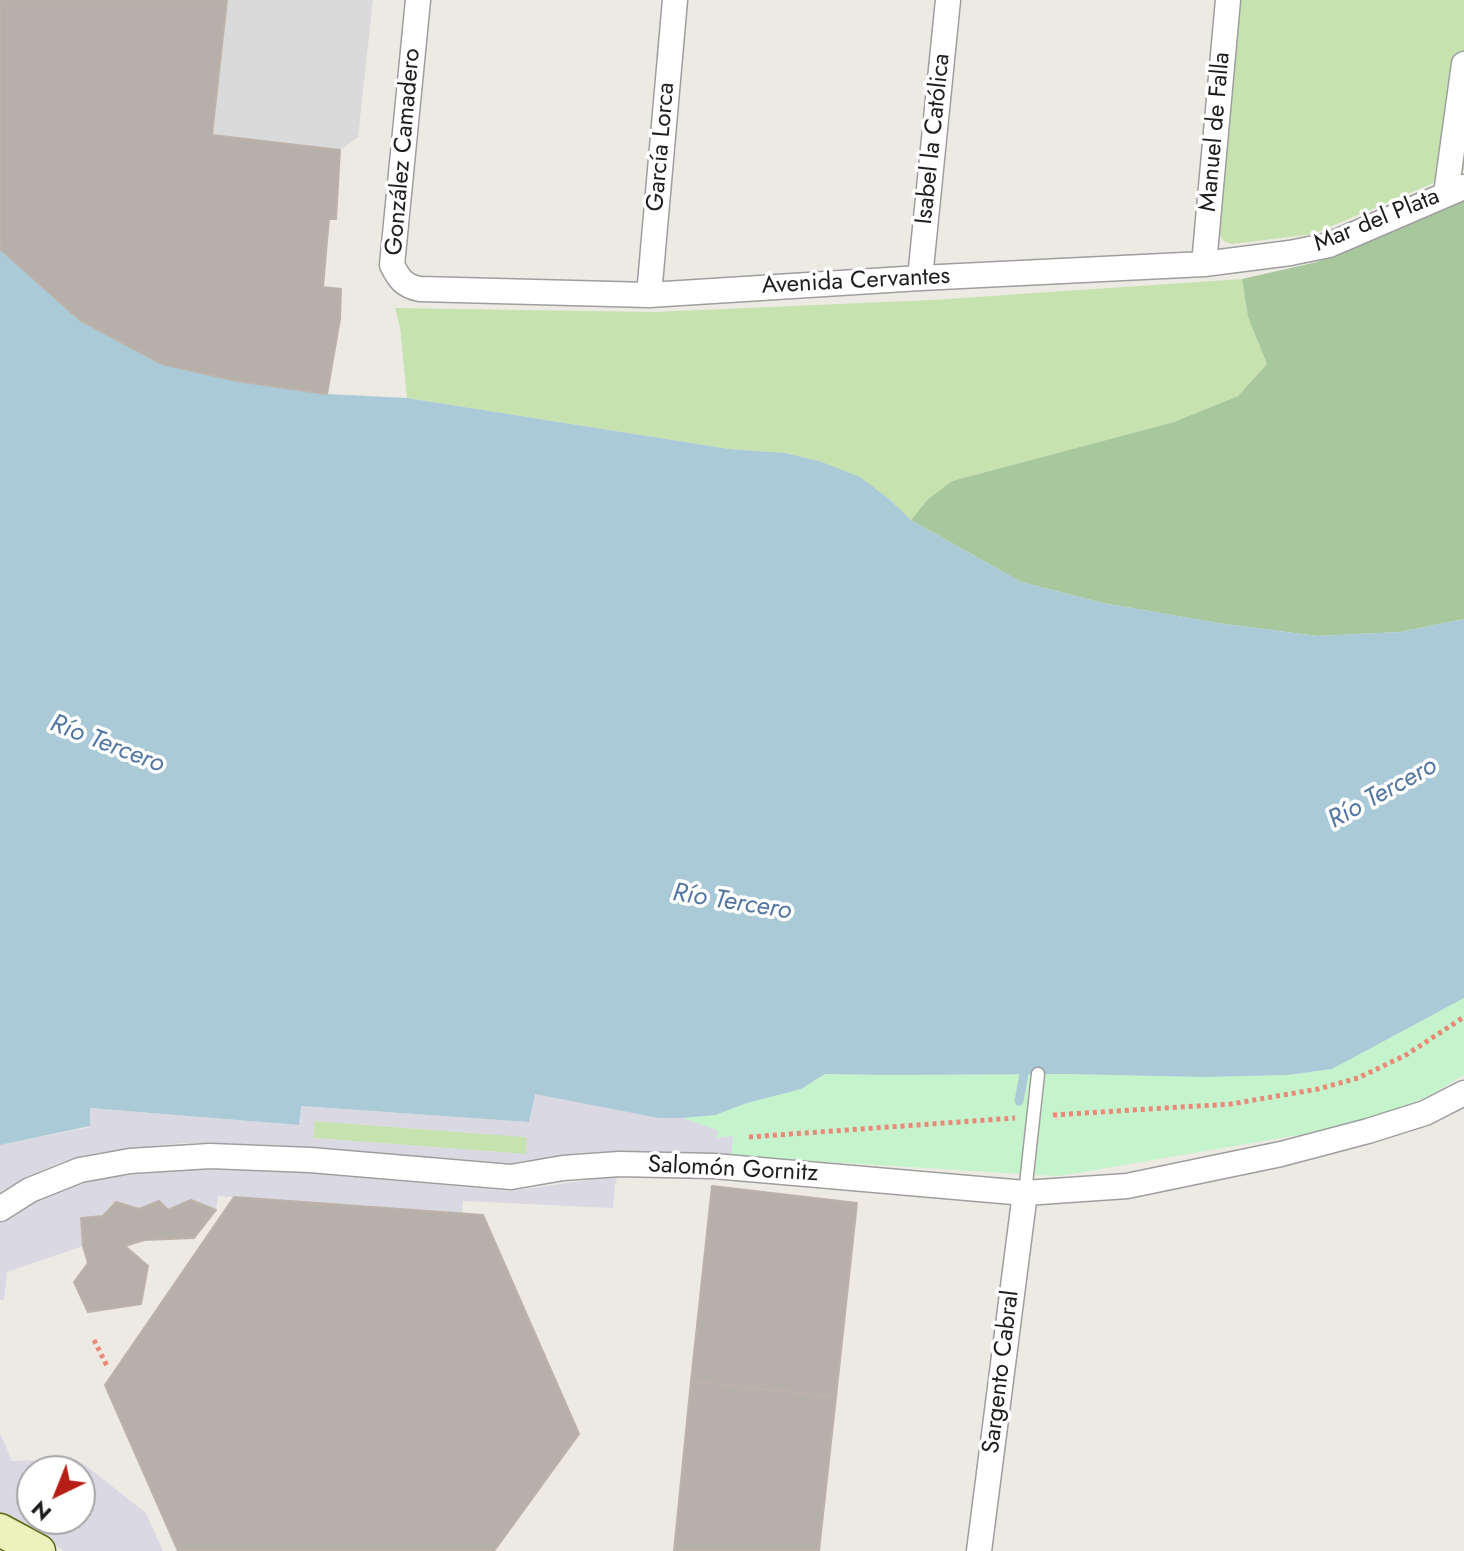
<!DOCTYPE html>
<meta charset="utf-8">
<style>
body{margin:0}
#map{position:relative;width:1464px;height:1551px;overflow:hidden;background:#edeae4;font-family:Jost,sans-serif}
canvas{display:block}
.north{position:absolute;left:16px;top:1455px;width:80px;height:80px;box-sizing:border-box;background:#fff;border:2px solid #a5a5a5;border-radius:50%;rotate:223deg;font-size:22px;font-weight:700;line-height:32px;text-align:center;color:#1d1d1d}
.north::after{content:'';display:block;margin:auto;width:28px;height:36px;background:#b51d15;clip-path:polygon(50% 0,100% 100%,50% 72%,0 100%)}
</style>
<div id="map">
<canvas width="1464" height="1551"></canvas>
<div class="north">N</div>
</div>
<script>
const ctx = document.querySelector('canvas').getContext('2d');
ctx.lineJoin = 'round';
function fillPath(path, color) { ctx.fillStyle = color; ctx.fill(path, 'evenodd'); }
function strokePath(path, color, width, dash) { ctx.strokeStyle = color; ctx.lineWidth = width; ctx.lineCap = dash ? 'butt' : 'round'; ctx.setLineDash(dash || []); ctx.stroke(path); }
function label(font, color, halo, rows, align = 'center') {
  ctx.font = font + ' Jost,sans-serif'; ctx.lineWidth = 7; ctx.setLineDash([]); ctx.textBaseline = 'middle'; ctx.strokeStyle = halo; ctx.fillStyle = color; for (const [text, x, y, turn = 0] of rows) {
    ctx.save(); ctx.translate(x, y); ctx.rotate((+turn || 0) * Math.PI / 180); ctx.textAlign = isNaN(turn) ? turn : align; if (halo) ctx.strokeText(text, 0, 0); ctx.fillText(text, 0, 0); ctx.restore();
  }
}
fillPath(new Path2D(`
 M227,0H373L358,137L340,150L212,135Z`), '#dbdada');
fillPath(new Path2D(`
 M1239,0H1464V170L1313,234L1232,244C1224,242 1221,240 1218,231Z
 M1242,279L1248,317L1267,364L1238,396L1174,422L952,481L928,499L911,520L889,499L819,461L785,453L729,449L407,398L400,327L395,308L654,312L932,300Z
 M314,1121L527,1137L526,1154L313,1138Z`), '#c5e2af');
fillPath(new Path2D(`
 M1464,201V619L1400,632L1317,636L1218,623L1103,603L1021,582L911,520L928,499L952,481L1174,422L1238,396L1267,364L1248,317L1242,279L1317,262Z`), '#a7c89d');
fillPath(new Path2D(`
 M1464,998V1075L1433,1094L1390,1112L1345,1127L1077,1173L1058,1176L1038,1175L731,1156L733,1136L717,1138L716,1130L682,1118L715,1115L747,1103L801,1089L825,1074L888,1075L1066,1074L1203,1077L1288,1075L1332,1069Z`), '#c5f3cb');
fillPath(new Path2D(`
 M535,1093L659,1118H682L717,1130V1138L733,1136L731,1156L616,1151L568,1154L513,1163L311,1148L254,1144L183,1143L125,1149L85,1155L57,1164L30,1175L0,1193V1145L90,1127V1108L298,1125L301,1106L529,1122ZM315,1121L526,1137V1154L313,1138Z
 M196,1169L306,1173L510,1191L618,1176L615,1184L613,1208L463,1201L462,1215L367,1206L218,1196L216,1210L191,1200L168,1210L159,1202L139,1209L116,1202L103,1216L81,1218L83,1246L7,1272L4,1300H0V1223L18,1211L64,1187L90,1179Z
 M0,1433L12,1461L75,1459L85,1465L146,1513L163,1551H65L0,1516ZM32,1471H80V1519H32Z`), '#d9d8e3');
fillPath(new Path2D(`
 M0,248L80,320L162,364L237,381L327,394L407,398L729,449L785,453L819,461L860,477L889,499L911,520L1021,582L1103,603L1218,623L1317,636L1400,632L1464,619V998L1332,1069L1288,1075L1203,1077L1066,1074L888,1075L825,1074L801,1089L747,1103L715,1115L682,1118H659L535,1094L529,1122L301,1106L299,1125L90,1108V1126L0,1145Z`), '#a9cad6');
strokePath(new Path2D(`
 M1019,1101L1024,1074`), '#a9cad6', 9);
const building = new Path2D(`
 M0,0H227L212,135L340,150L336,219H329L323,287L341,289L340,319L327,394L237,381L162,364L80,320L1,250L0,243Z
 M712,1186L857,1203L836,1397L691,1381Z
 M234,1197L483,1215L579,1434L494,1551H178L105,1385Z
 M191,1200L216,1210L194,1238L144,1240L125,1246L148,1266L141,1304L88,1312L74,1282L88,1263L83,1246L81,1218L103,1216L116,1202L139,1209L159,1201L168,1210Z
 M691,1381L836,1397L819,1551H674Z`);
fillPath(building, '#b6b0aa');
strokePath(building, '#bdb2a8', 2);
const lane = new Path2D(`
 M1025,1193L1038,1074`);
const street = new Path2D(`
 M418,0L392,265C399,279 404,286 420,289L649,295L920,278L1204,264L1290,253L1329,245L1464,187
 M1446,194L1464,64
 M1204,264L1228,0
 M920,278L948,0
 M649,295L675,0
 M0,1209L30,1190L80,1170L130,1161L210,1156L310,1160L511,1177L563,1168L619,1164L714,1166L1025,1193L1127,1186L1281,1154L1368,1131L1425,1113L1464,1093
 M979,1551L1025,1193`);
const secondary = new Path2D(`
 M0,1530L39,1551`);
strokePath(lane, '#9e9e9e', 15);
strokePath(street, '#9e9e9e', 27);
strokePath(secondary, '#5a6810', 35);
strokePath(new Path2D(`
 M1053,1115L1231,1104L1318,1089L1358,1078L1406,1055L1464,1017
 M749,1137L1015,1118
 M94,1340L108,1368`), '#ea8977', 5, [4, 4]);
strokePath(lane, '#fff', 12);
strokePath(street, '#fff', 24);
strokePath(secondary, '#edf2bd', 32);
label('24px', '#1d1d1d', '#fff', [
 ["Manuel de Falla",1216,132,-85],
 ["Isabel la Católica",934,139,-84],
 ["García Lorca",662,147,-85],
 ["González Camadero",404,152,-85],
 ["Mar del Plata",1377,221,-22],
 ["Avenida Cervantes",856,282,-3],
 ["Salomón Gornitz",733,1170,3],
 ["Sargento Cabral",1002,1372,-83]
]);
label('italic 26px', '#5477a2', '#fff', [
 ["Río Tercero",107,745,21],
 ["Río Tercero",1383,794,-29],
 ["Río Tercero",732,903,9]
]);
</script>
